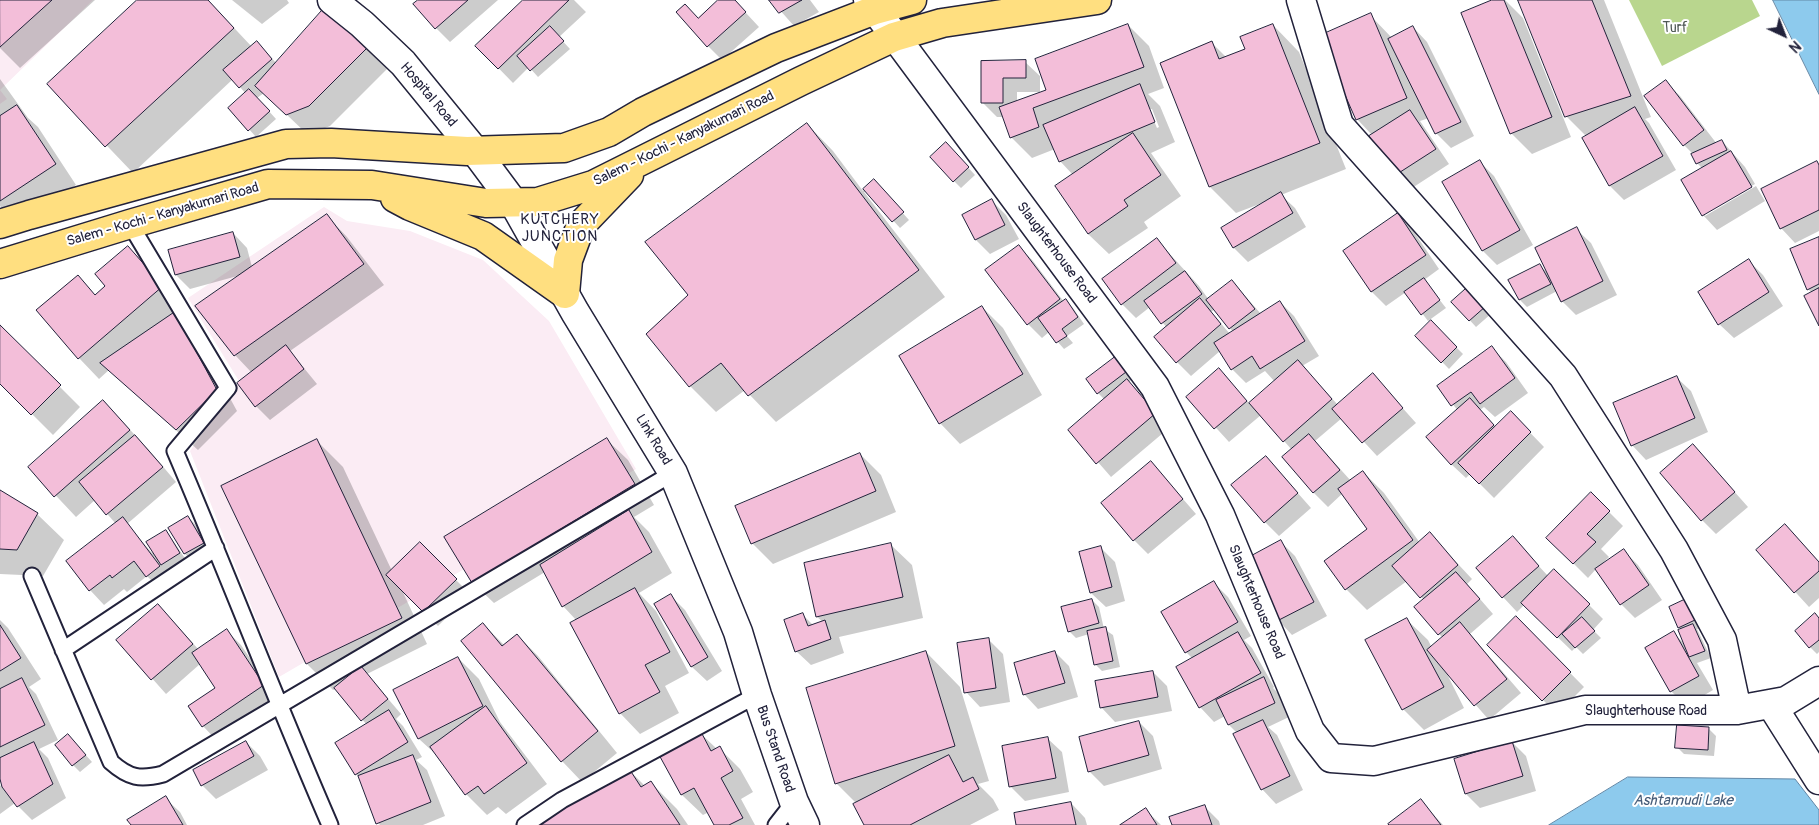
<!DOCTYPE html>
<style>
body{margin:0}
#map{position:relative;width:1819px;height:825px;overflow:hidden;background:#fff;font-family:Pangolin,sans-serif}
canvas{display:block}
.north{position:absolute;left:1759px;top:10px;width:50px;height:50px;-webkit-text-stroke:4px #fff;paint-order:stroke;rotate:137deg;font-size:14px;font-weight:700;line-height:20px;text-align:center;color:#22223b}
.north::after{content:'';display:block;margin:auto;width:18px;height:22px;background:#22223b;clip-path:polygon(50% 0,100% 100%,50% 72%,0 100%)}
</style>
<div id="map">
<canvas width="1819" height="825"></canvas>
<div class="north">N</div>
</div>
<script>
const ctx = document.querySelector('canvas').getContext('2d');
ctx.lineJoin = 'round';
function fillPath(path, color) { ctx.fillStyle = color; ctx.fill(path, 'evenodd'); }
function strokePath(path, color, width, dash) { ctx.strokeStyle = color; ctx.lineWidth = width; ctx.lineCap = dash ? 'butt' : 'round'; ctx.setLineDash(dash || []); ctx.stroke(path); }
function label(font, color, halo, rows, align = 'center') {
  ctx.font = font + ' Pangolin,sans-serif'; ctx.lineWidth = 4; ctx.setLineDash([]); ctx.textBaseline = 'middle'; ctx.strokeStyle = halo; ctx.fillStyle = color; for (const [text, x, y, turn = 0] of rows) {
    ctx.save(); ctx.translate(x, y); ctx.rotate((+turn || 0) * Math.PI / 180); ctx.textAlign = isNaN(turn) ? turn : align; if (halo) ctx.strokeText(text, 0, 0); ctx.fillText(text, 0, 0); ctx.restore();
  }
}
fillPath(new Path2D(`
 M0,0H93L0,90L7,99L0,104Z
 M324,207L347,221L410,231L483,260L549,321L636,469L279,677L190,451L239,381L188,298Z`), '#fbecf4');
fillPath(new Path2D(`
 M1629,0H1752L1760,16L1662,66Z`), '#b9d68e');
const water = new Path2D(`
 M1773,0H1819V94Z
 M1628,777L1795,779L1819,810V825H1549Z`);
fillPath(water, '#8dcaed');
strokePath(water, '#6287a6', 1);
fillPath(new Path2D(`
 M0,0H95L20,68L0,48Z
 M139,0H208L252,47L257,42L277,64L326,8L387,69L330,126L308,135L264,93L257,98L276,119L256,137L230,108L246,94L233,79L133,173L48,84Z
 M232,0H287L289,3L262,24Z
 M420,0H498L450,42L436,28Z
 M524,0H574L586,12L559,37L570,49L538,77L529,67L513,83L477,46Z
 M719,0H734L759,27L722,60L708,46L698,19Z
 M771,0H810L819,12L794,26Z
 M1495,0H1505L1523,18L1571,137L1532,154L1511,133Z
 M1520,0H1604L1651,117L1645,119L1649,123L1676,170L1624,200L1610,186L1587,137L1566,116Z
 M1370,15L1392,38L1413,27L1427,42L1474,136L1451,148L1437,134L1429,118L1420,121L1449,164L1409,190L1372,135L1357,119Z
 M1128,25L1149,46L1164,88L1148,94L1160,106L1175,142L1151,153L1181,196L1144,222L1148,228L1109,254L1088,234L1056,186L1073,175L1060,161L1055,149L1032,158L1011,137L1004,117H997L983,103L982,62H1025L1040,76V92H1017V102L1048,90ZM1149,109H1152L1159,127L1157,128Z
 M1273,25L1299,52L1346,169L1281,195L1295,208L1306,227L1248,262L1234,248L1265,203V202L1236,213L1210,187L1161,63L1212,43L1226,57L1246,49Z
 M0,79L28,118L38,127L76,185L18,224L0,206Z
 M1666,82L1680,96L1717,144L1722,141L1745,167L1755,184L1705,213V216L1756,186L1765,201L1717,230L1703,215V169L1697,163L1694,155L1684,145Z
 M807,124L833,151L863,191L874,181L909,220L900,228L866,191L864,192L945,297L776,422L745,390L716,412L690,386Z
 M953,151L975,175L961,188L954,181Z
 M1480,162L1494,176L1533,245L1497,265L1483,251L1444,182Z
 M1817,163L1819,165V231L1795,243L1781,228L1762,189Z
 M992,201L1006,215L1019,239L990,254L976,240Z
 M1398,215L1412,229L1439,269L1424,280L1446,308L1428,321L1406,292L1386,306L1372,292L1344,251Z
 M327,216L347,237L384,285L290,351L317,384L270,420L256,406L252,373L235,355L241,275L190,289L176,275L170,251L233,233L247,248L252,267Z
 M1576,229L1591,243L1617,295L1576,315L1562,301L1557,291L1527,307L1520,300L1539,265L1549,274Z
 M1819,239V324L1812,293L1808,289Z
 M1157,240L1199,286L1209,300L1232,281L1261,314L1280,302L1294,316L1319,356L1302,366L1338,405L1373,375L1416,423L1377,456L1342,418L1315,441L1351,481L1363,472L1384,493L1420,543L1430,534L1472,579L1467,584L1493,614L1470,634L1521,693L1489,720L1445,670L1464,708L1424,730L1403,709L1407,620L1428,640L1432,648L1443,638L1439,634L1424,600L1407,581L1367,610L1346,589L1369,529L1343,493L1328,507L1313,492L1292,450L1261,415L1229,442L1188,397L1219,370L1250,404L1275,382L1265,371L1246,383L1232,369L1220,351L1191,376L1177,362L1167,328L1150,307L1136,318L1122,304ZM1215,309L1230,328L1233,332L1230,334L1211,312Z
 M1019,246L1033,261L1064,302L1066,301L1073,308L1084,324L1067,336L1073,343L1064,349L1049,332L1042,338L1028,324Z
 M128,247L149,268L195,334L237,411L198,450L109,370L99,379L79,358L78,277L96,296L107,286Z
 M1749,261L1763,275L1783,306L1734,338L1719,324Z
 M1469,288L1492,313L1476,327L1453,302Z
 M982,307L1003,328L1042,395L960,444L940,423Z
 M1431,322L1463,354L1449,369L1417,336Z
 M0,327L80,407L53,435L0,382Z
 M1492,348L1506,362L1528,393L1495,417L1484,407L1480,410L1496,427L1511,413L1544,447L1494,498L1470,474L1466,478L1451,464L1458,411L1439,386Z
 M1115,359L1132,379L1129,382L1169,428L1111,477L1070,430L1105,400L1098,393Z
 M1676,377L1691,391L1708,432L1646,460L1632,445Z
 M103,401L149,450L176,482L127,524L152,553L166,532L172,539L186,560L161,590L147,576L127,592L124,589L104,605L90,590L68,561L116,524L95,500L76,517L29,467Z
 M607,440L628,460L654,505L634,517L649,532L672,573L639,593L656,611L689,673L665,686L679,713L640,734L620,713L577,621L563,606L545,572L494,603L473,583Z
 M317,441L343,467L392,571L420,544L470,594L438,626L401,588L427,644L367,674L401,714L396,719L403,726L422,757L416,760L427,770L445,816L423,825H380L378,823L361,779L356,774L367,725L336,689L333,690L307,664L222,486Z
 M1693,445L1748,507L1716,534L1702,520Z
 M860,454L881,475L896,512L773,564L752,543Z
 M1266,457L1311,508L1279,536L1265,522Z
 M1151,462L1196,514L1148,554L1134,540Z
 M0,491L37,514L64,540L43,576L0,574Z
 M1591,494L1623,526L1601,549L1609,557L1602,564V565L1624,551L1638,565L1662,600L1635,618L1621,604L1596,569L1588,578L1548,538Z
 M188,517L195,524L210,550L192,560L185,554L170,528Z
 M1785,525L1819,562V598L1809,607L1757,550Z
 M1513,538L1548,576L1554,570L1603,619L1593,630L1601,638L1583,654L1576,647L1572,651L1524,605L1517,612L1503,597Z
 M1281,542L1295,556L1327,616L1292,635L1278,620Z
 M891,545L912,565L923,618L839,637L844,653L811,665L796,651L802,614L814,626L823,622L817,617Z
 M1100,547L1115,562L1125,601L1106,607L1091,593Z
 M1214,583L1228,597L1251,636L1244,640L1252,648L1274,687L1273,688L1278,693L1289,717L1268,727L1277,735L1303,790L1276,804L1262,789L1237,733L1229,725L1225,716L1214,722L1200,707L1178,668L1193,659L1186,652Z
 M671,596L685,610L722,671L707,681L692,667L655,605Z
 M1092,600L1099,607L1104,629L1113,635L1120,667L1102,671L1095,664L1089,634L1076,638L1069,631Z
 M1685,601L1701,628L1697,629L1711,658L1697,663L1713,690L1686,706L1671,691L1647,648L1674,633L1685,645L1682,630L1679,627Z
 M158,605L199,650L227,631L241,645L278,700L217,741L203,726L189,707L217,689L200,664L166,694L118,640Z
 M1516,618L1584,687L1557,714L1488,645Z
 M1819,619V652L1817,654L1810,647Z
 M0,620L8,628L41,679L29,687L36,694L58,740L39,749L48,758L66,798L32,820L15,803L0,814V785L5,791L0,775Z
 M483,624L505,646L517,635L538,656L617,753L582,782L562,761Z
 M988,639L1003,654L1010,702L980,707L966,692Z
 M926,652L960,687L989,781L978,784L993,799L999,810L970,825H866L857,804L836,783Z
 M1055,652L1069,666L1078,697L1038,709L1024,694Z
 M458,658L479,679L500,722L547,784L506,814L498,807L487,815L466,794L441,759L419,739L395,690Z
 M1153,672L1167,686L1172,711L1115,722L1101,707Z
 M1139,722L1153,736L1162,769L1104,786L1090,772Z
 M1709,729L1716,736L1714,756L1684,754L1677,747Z
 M699,732L717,749L719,748L740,769L753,792L741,799L755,825H716L709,812L703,815L682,795L660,754Z
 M1047,738L1062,752L1069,792L1025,801L1010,786Z
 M246,742L260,756L268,770L216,799L202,785Z
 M1512,742L1526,756L1536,791L1480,808L1466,794L1455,759Z
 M75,743L92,762L80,772L73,765Z
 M628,769L645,786L651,783L677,809L688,825H543Z
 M165,798L180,812L187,825H132Z
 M1421,801L1443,825H1391Z
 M1071,803L1085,818L1087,825H1017Z
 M1205,807L1219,821L1220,825H1173Z
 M1146,810L1161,825H1122Z`), '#0003');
const building = new Path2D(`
 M0,0H52L0,47Z
 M137,0H208L234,28L105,147L47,84Z
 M418,0H468L435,29L413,4Z
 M523,0H569L498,69L475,46Z
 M718,0H735L746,12L707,47L676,12L685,4L698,18Z
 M769,0H802L779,13Z
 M1492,0H1504L1552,117L1510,134L1461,13Z
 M1518,0H1592L1631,96L1565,117Z
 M326,6L367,48L309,106L286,115L255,86Z
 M1371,13L1407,98L1356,120L1319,36Z
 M1128,24L1144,67L1033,108L1039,127L1010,138L999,107L1046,90L1035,59Z
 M1273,24L1320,143L1209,187L1160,63L1212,41L1219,59L1245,49L1240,37Z
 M550,26L564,41L530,71L517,56Z
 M1413,26L1461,122L1435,134L1388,39Z
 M257,41L272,59L239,88L223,70Z
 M1026,60V78H1003V103H981V61Z
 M1666,80L1704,130L1683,146L1644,96Z
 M1140,84L1155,122L1059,162L1043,125Z
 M249,89L270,111L248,131L228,108Z
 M17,105L56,164L0,201V116Z
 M1635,107L1663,156L1609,186L1582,138Z
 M1410,110L1436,149L1394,176L1369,136Z
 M807,123L919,270L748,396L721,363L689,387L646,334L688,295L645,242Z
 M1133,133L1161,175L1124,200L1128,206L1088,234L1055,186Z
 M1722,140L1727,150L1696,164L1691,154Z
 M946,142L969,167L953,182L930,157Z
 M1731,151L1752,187L1702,216L1681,180Z
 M1480,160L1520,230L1482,251L1442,182Z
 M1817,161L1819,165V210L1780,229L1761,189Z
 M874,179L904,212L892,222L863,189Z
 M1281,192L1293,213L1233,248L1221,228Z
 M992,199L1005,225L975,240L962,215Z
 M1398,213L1426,255L1371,292L1343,251Z
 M327,214L364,264L234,356L195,306Z
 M1577,227L1603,281L1561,302L1535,248Z
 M233,232L240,257L175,275L168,250Z
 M1819,237V284L1807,290L1790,249Z
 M1157,238L1176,263L1121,305L1102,279Z
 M1019,245L1060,299L1027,325L985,270Z
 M128,246L163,286L78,359L36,310L78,275L95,295L105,286L95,274Z
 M1749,259L1769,292L1718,325L1698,292Z
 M1540,264L1551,284L1519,300L1508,280Z
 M1185,271L1202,294L1161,324L1144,301Z
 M1424,278L1440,300L1421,315L1404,292Z
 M1232,280L1255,309L1229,329L1206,300Z
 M1469,286L1486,306L1469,321L1451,302Z
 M1819,288V326L1804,296Z
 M1200,298L1221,324L1176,363L1154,337Z
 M1066,299L1078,317L1062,329L1067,336L1056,343L1038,318Z
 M1280,301L1305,341L1260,369L1252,356L1231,370L1214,343Z
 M982,306L1023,374L939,424L899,356Z
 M175,312L217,390L176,430L100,363Z
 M1431,320L1457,347L1441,363L1415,336Z
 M0,325L61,385L31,415L0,384Z
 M286,345L304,369L255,407L237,383Z
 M1492,346L1515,378L1480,404L1471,392L1451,406L1437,386Z
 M1115,357L1126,372L1097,394L1086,379Z
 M1298,360L1332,399L1283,442L1249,403Z
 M1219,368L1247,401L1214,429L1186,397Z
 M1373,373L1403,408L1362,443L1332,409Z
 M1677,376L1695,418L1631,446L1613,403Z
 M1127,379L1156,413L1096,464L1068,430Z
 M1470,398L1494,425L1451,465L1426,437Z
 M103,400L130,430L54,497L28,467Z
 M1511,411L1531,432L1479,484L1458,463Z
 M1309,434L1340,470L1313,493L1282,457Z
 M135,435L163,467L106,515L79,482Z
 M607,438L635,484L472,583L444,537Z
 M317,439L402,618L306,664L221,486Z
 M1693,444L1735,492L1701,521L1660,473Z
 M860,453L876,491L751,544L735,506Z
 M1266,456L1298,493L1264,523L1231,485Z
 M1151,461L1183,499L1133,541L1101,503Z
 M1363,471L1413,540L1345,590L1324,561L1367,529L1338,489Z
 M0,490L38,513L17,550L0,549Z
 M1591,492L1610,511L1587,534L1596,542L1573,564L1546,538Z
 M629,510L652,552L562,607L540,565Z
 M188,516L204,543L184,554L168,528Z
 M123,517L160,566L146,577L134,561L112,578L110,575L89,591L66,561Z
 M1785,524L1819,562V571L1794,593L1756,550Z
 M166,530L180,553L161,565L146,542Z
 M1430,532L1458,565L1420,598L1392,566Z
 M1513,536L1539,566L1502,598L1476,568Z
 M1281,540L1314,602L1277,621L1244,560Z
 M420,542L457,579L423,612L386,575Z
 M891,543L903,597L816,617L804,563Z
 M1101,546L1112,587L1090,593L1079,552Z
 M1624,549L1649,585L1620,605L1595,569Z
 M1554,569L1590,604L1557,638L1521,603Z
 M1456,572L1480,599L1438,635L1414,607Z
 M1214,581L1238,622L1185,653L1161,612Z
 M635,588L670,652L645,665L660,692L619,714L570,623Z
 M671,594L708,657L691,667L654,604Z
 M1092,599L1099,623L1068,632L1061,607Z
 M1686,599L1695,620L1678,628L1669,607Z
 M158,604L193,644L151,680L116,640Z
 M803,613L808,626L825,620L831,639L795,652L784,620Z
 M1815,613L1819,618V640L1809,648L1795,631Z
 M1516,616L1571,672L1542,701L1487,645Z
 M1582,617L1595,631L1575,648L1562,634Z
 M1407,618L1444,687L1402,710L1365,640Z
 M1460,622L1507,679L1474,706L1427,650Z
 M483,623L502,646L517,634L598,731L561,762L461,641Z
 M1693,624L1705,651L1689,657L1678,630Z
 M0,625L21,658L0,671Z
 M1106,627L1113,661L1094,665L1087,631Z
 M227,629L264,685L202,727L188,706L215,688L192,653Z
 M1674,631L1699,676L1670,692L1645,648Z
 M1238,632L1261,673L1199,708L1176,667Z
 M989,638L996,688L964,693L957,643Z
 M926,651L955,746L835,784L806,688Z
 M1055,651L1065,683L1023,695L1014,663Z
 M458,657L483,706L418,739L393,690Z
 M361,666L388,699L361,721L334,688Z
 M1153,671L1158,697L1100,708L1095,681Z
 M1264,677L1275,703L1228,725L1216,700Z
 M22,678L45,725L0,747V689Z
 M486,706L527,763L484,794L478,786L465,795L430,747Z
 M389,710L408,742L355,775L335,743Z
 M1263,720L1290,776L1261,790L1233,734Z
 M1139,721L1149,755L1088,772L1079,737Z
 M1677,725L1709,727L1708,750L1675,748Z
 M700,730L711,751L720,746L733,771L721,778L743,818L729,825H714L694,788L681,795L658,753Z
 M68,734L86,755L72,766L55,745Z
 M1048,737L1056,778L1009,787L1002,746Z
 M246,741L254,756L201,786L193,770Z
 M1512,741L1523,776L1465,794L1454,759Z
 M34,742L53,784L17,807L2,787L0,779V758Z
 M413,755L431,802L376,824L358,776Z
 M949,755L963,782L973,777L979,789L910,825H864L853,804Z
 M628,767L641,787L651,781L680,825H540Z
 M166,796L183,825H131L127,820Z
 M1421,799L1441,825H1389L1388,824Z
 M1071,802L1076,825H1016L1014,813Z
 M1205,805L1212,825H1172L1169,817Z
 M1146,808L1157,825H1120Z`);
fillPath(building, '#f3bed9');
strokePath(building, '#22223b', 1);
const lane = new Path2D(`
 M130,224L228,388L175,451C228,575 276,701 330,825
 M32,576L111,762C129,778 140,780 163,774L673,473
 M63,650L216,548
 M525,825L562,800L757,695
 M776,825L794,802`);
const street = new Path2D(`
 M868,0L1155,387L1220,515L1310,731L1331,758L1374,761L1585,710H1737L1786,701L1819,681
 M1301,0L1339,125L1563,376L1674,550L1722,640L1737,710
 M1771,704L1819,780`);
const secondary = new Path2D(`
 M332,0L362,24L403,63L475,151L513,202L575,312L673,473L738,632L757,695L794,802L805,825`);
const primary = new Path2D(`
 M395,198L410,206L483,236L565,294L568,260L581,225L629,175
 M0,224L29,215L286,144L331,143L467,151L564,148L609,132L643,112L776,48L875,10L912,0
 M0,264L130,224L268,184L372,185L486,203L538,202L593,185L801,81L894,37L942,23L1097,0`);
strokePath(lane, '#22223b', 19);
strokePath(street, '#22223b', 31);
strokePath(secondary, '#22223b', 31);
strokePath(primary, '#22223b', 31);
strokePath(lane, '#fff', 15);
strokePath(street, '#fff', 28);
strokePath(secondary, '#fff', 28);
strokePath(primary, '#ffdf80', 28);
label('14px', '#4f5854', '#fff', [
 ["Turf",1675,28]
]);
label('14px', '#22223b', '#fff', [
 ["Hospital Road",428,95,50],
 ["Salem - Kochi - Kanyakumari Road",684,139,-26],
 ["Salem - Kochi - Kanyakumari Road",163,215,-16],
 ["Slaughterhouse Road",1056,253,53],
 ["Link Road",653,440,59],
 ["Slaughterhouse Road",1256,602,67],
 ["Slaughterhouse Road",1646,711],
 ["Bus Stand Road",775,749,71]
]);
ctx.letterSpacing = '1px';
label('15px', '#22223b', '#fff', [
 ["KUTCHERY",560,220],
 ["JUNCTION",560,237]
]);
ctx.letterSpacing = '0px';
label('italic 15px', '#475d79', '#fff', [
 ["Ashtamudi Lake",1683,801]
]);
</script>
